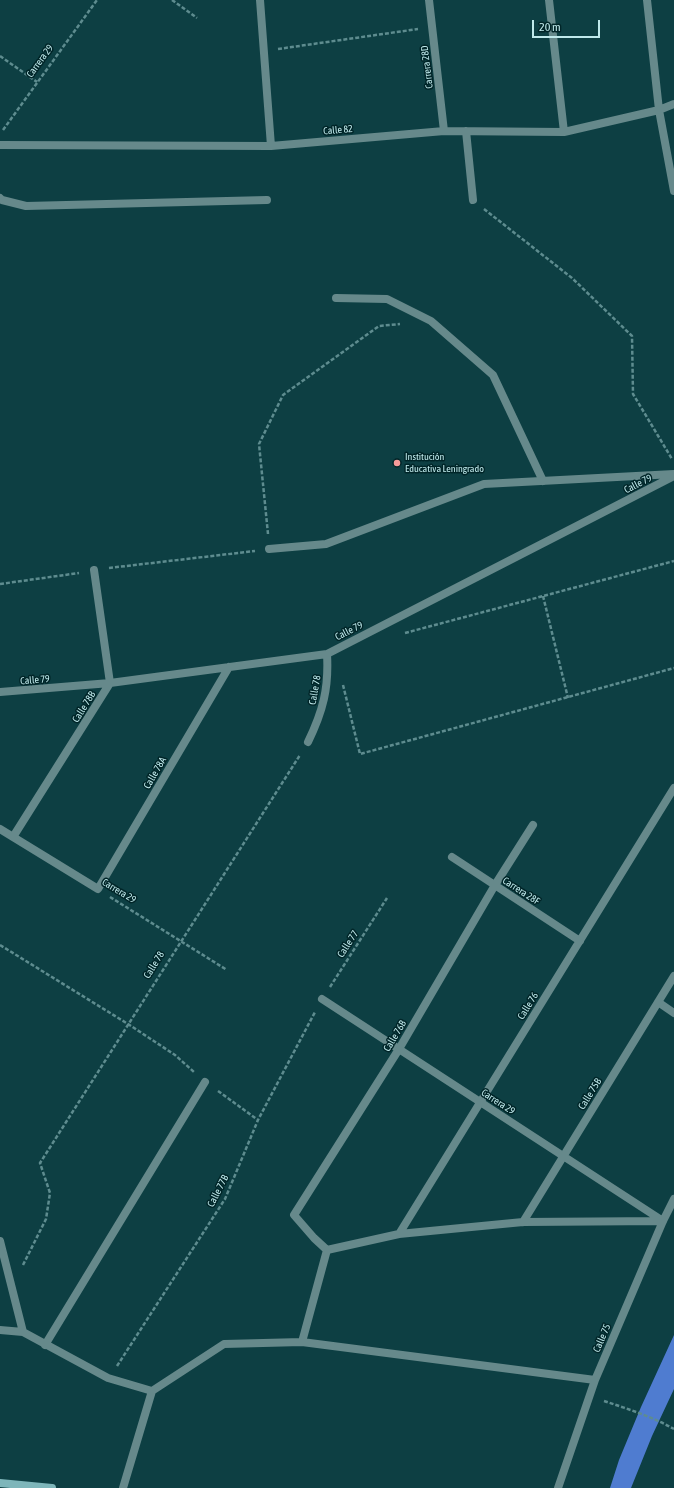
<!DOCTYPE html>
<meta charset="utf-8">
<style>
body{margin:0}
#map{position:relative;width:674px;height:1488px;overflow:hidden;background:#0d3f43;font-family:"Asap Condensed",sans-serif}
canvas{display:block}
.scale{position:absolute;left:532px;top:20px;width:68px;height:18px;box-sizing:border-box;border:2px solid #bfe9eb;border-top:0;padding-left:5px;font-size:12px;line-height:14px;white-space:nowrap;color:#bfe9eb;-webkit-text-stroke:3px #002528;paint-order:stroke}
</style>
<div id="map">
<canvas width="674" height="1488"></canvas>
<div class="scale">20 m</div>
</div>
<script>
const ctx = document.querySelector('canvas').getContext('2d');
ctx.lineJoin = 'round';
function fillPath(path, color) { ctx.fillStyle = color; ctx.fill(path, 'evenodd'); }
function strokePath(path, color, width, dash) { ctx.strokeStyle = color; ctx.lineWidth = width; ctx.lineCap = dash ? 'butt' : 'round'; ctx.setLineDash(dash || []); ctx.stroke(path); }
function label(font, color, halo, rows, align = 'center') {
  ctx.font = font + ' "Asap Condensed",sans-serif'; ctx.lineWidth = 3; ctx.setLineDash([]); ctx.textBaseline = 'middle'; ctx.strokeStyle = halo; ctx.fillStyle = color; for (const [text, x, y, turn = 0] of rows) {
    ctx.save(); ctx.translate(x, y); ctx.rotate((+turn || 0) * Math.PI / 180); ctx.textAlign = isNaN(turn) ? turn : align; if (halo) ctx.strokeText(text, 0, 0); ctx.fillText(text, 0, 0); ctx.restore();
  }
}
fillPath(new Path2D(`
 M674,1335V1389L652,1436L631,1488H610L619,1460L641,1407Z`), '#4f7cd0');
strokePath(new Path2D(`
 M172,0L197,18
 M278,49L418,29
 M0,56L37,82
 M3,130L97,0
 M484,209L572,278L632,336L633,394L672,459
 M268,534L259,444L283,395L379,326L400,324
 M109,568L255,551
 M0,584L79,573
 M543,596L568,698
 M405,633L674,561
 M343,685L360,754L674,668
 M110,897L227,970
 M0,945L128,1024L175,1055L194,1072
 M330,987L387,898
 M218,1091L258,1120
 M23,1265L46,1219L50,1193L40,1163L300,755
 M117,1366L225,1199L258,1120L315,1012
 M604,1401C628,1409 653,1417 674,1429`), '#5e8c8f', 2.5, [4, 2]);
strokePath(new Path2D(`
 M0,198L2,200L26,206L267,200
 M336,298L387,299L431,321L493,375L543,481`), '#66898b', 8);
strokePath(new Path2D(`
 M260,0L271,146
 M429,0L444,131
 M549,0L564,132
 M647,0L659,110L674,191
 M466,131L473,200
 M0,145L271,146L444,131L564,132L659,110L674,104
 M269,549L326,544L484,484L674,474
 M0,692L110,683L327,654L674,476
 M308,742C323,711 329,688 327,654
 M0,829L98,889L229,667
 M13,837L110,683L94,570
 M452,857L580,941
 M322,999L663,1221
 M658,1002L674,1013
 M523,1222L674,976
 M399,1234L674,788
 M0,1241L23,1332
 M327,1250L314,1238L294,1215L399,1049L495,885L533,825
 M327,1250L399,1234L523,1222L663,1221
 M0,1330L23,1332L108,1378L152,1391
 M302,1342L327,1250
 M45,1345L205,1082
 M123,1488L152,1391L224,1344L302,1342L595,1380
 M558,1488L595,1380L663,1221L674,1199`), '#66898b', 8);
strokePath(new Path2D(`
 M0,1483L52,1488`), '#7eb6ba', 8);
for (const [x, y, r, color] of [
 [397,463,4,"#f59b99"]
]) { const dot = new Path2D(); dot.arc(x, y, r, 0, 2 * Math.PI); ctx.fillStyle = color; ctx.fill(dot); strokePath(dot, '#002528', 1.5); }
label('10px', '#bfe9eb', '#002528', [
 ["Carrera 29",40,61,-54],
 ["Carrera 28D",427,67,-97],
 ["Calle 82",338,130,-5],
 ["Calle 79",638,484,-27],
 ["Calle 79",349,631,-27],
 ["Calle 79",35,680,-5],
 ["Calle 78",315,690,-80],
 ["Calle 78B",84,707,-58],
 ["Calle 78A",155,773,-60],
 ["Carrera 29",119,891,31],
 ["Carrera 28F",521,891,33],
 ["Calle 77",348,944,-57],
 ["Calle 78",154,965,-58],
 ["Calle 76",528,1006,-58],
 ["Calle 76B",395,1036,-59],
 ["Calle 75B",590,1094,-58],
 ["Carrera 29",498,1102,33],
 ["Calle 77B",218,1191,-63],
 ["Calle 75",602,1338,-67]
]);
label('10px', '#bfe9eb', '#002528', [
 ["Institución",405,457],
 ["Educativa Leningrado",405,469]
], 'left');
</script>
